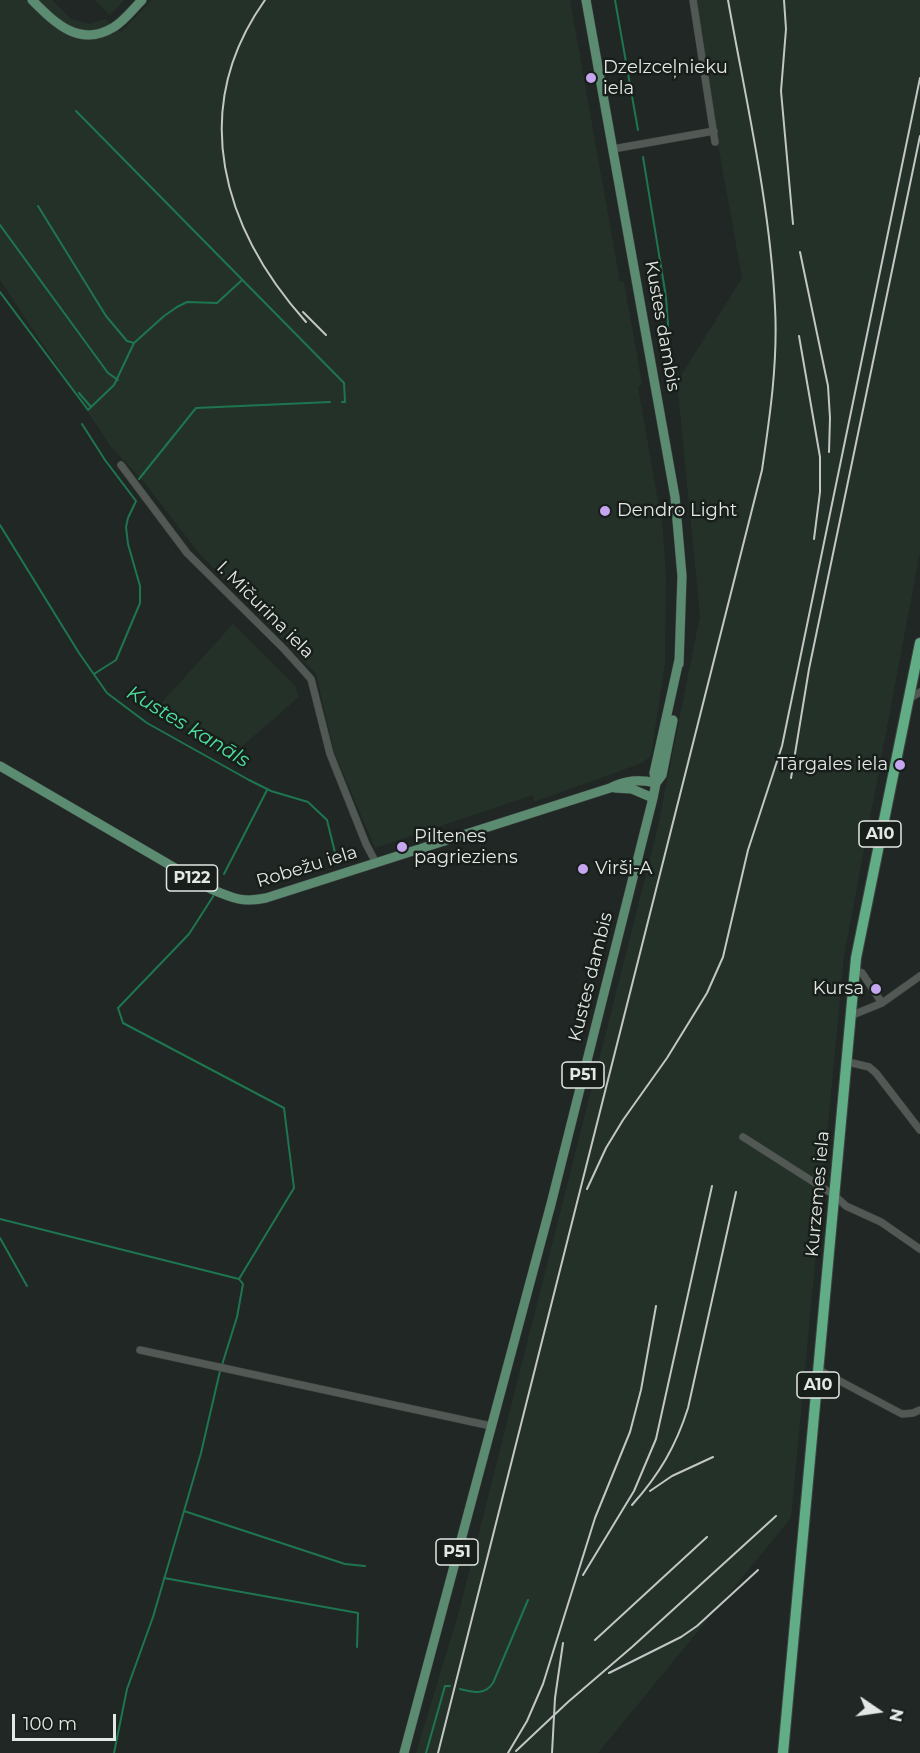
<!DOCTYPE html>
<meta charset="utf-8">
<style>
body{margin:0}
#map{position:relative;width:920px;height:1753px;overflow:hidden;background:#212724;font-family:Montserrat,sans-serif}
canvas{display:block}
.north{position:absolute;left:848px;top:1681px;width:60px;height:60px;-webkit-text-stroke:4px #181e1a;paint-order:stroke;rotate:103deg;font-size:16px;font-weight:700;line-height:24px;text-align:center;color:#e3e7e5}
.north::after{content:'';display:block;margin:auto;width:21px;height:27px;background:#e3e7e5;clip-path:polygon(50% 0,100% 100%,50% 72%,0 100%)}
.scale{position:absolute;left:12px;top:1714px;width:104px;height:27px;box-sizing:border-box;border:3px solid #e3e7e5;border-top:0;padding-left:8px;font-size:18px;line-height:21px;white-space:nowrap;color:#e3e7e5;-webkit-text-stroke:4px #181e1a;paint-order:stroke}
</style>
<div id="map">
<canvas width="920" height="1753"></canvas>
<div class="north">N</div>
<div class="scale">100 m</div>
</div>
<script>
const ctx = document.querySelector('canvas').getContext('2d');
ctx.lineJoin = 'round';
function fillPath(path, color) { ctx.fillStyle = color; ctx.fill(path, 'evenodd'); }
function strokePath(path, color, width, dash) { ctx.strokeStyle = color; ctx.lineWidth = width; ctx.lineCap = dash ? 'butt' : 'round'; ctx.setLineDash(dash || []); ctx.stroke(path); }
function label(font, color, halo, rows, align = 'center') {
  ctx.font = font + ' Montserrat,sans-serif'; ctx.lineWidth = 5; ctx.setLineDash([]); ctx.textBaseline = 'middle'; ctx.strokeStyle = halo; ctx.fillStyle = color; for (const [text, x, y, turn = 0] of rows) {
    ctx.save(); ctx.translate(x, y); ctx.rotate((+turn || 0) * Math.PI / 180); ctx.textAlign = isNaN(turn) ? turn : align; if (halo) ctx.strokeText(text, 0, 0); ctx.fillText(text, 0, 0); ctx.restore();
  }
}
fillPath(new Path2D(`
 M0,0H52L71,19L90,24L105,19L121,32L152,0H570L620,282H624L642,384L638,387L663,530L666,579L665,663L651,756L642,763L534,802L533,795L375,848L334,752L316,674L199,553L143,481L111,447L0,280Z
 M94,0H124L110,15Z
 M692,0H920V552L844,956L791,1518L598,1753H416L458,1615L657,831L700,616L677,382L742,278Z
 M233,624L295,686L299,697L234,753L154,711Z`), '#243129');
strokePath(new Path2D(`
 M615,0L638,130
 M76,111L344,383L345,402H342
 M643,157L666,297L671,367
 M38,206L106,316L127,341L134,343
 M0,225L108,373L118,380
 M0,292L88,410L114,385L134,343L164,316L177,307L187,302L217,303L242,280
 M79,393L91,407
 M82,424L105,460L136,501L128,518L126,527L128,544L140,586V603L116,660L94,674
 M139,479L196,408L330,402
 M0,525L79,653L107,693L147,723L249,780L271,791L308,802L327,820L338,865
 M224,874L267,790
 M214,895L189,934L118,1008L123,1023L284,1108L294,1188L239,1279
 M0,1219L239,1279L243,1284L237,1317L222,1365
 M0,1238L27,1286
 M184,1511L345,1564L365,1566
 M164,1578L358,1613L357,1647
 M460,1689C474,1692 484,1696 493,1683L528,1600
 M114,1753L127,1689L153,1617L201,1453L220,1371
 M426,1753L445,1686H450`), '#1e7650', 2);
const minor = new Path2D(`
 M693,0L715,142
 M613,149L714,131
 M121,465L187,553L284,649L311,679L330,754L366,844L376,863
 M909,699L920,692
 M855,970L862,973L882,1003
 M850,1016L882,1003L920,976
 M848,1062L869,1067L876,1073L920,1130
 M743,1137L834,1195L846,1206L881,1222L920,1249
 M140,1350L491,1426
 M819,1370L902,1414L913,1413L920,1410`);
const major = new Path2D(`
 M32,0C56,24 80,48 114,27C125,20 133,9 142,0
 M586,0L675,497L682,576L679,664
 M0,766L211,889C232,898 243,903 266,898L610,788C626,780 639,779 656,783
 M656,783L662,775L673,720
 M615,788L632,789L653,798
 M404,1753L551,1204L653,798L656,783L654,773L679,660`);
const highway = new Path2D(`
 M783,1753L856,958L920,643`);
strokePath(minor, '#3e4441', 8);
strokePath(major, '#3e4441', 10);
strokePath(highway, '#3e4441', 12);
strokePath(minor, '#525955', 7);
strokePath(major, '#5b8c72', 9);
strokePath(highway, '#61ae86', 10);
strokePath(new Path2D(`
 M265,0C187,110 223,229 306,322
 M784,0L786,29L781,91L793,224
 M800,252L828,386L830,418L829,452
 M303,312L326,335
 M799,336L820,457V492L814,539
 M791,778L809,669L920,136
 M587,1189L606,1148L623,1120L667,1058L707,993L723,957L748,850L782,746L920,78
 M650,1491L672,1476L713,1457
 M632,1505C659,1475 676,1446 688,1408L736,1192
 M583,1575L634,1491L656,1439L712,1186
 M595,1640L707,1537
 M609,1673L681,1637L697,1626L758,1570
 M516,1751L568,1702L632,1647L776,1516
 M438,1753L762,470C770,416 778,361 775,307C770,204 746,101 728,0
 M508,1753L527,1721L543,1684L595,1518L630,1432L641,1390L656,1306
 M552,1753L555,1698L563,1643`), '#c2c6c4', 2);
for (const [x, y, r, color] of [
 [591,78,6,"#c6a6f0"],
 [605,511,6,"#c6a6f0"],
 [900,765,6,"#c6a6f0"],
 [402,847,6,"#c6a6f0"],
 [583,869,6,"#c6a6f0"],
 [876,989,6,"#c6a6f0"]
]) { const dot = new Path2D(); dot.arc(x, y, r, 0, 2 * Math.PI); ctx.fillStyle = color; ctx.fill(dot); strokePath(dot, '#181e1a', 2); }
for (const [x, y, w] of [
 [880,834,42],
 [192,878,51],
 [583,1075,42],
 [818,1385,42],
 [457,1552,42]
]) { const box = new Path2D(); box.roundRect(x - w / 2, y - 13, w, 26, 4.5); ctx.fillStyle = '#181e1a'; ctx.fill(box); strokePath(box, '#e3e7e5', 1.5); }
label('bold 16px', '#e3e7e5', null, [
 ["A10",880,834],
 ["P122",192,878],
 ["P51",583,1075],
 ["A10",818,1385],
 ["P51",457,1552]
]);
label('18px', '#e3e7e5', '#181e1a', [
 ["Dzelzceļnieku",603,68],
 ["iela",603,89],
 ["Dendro Light",617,511],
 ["Tārgales iela",888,765,"right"],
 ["Piltenes",414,837],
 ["pagrieziens",414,858],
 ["Virši-A",595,869],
 ["Kursa",864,989,"right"]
], 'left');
label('18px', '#e3e7e5', '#181e1a', [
 ["Kustes dambis",662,326,80],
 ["I. Mičurina iela",265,610,45],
 ["Robežu iela",307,867,-17],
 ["Kustes dambis",591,977,-76],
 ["Kurzemes iela",818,1194,-85]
]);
label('italic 20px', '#4de09e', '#181e1a', [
 ["Kustes kanāls",188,727,31]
]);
</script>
